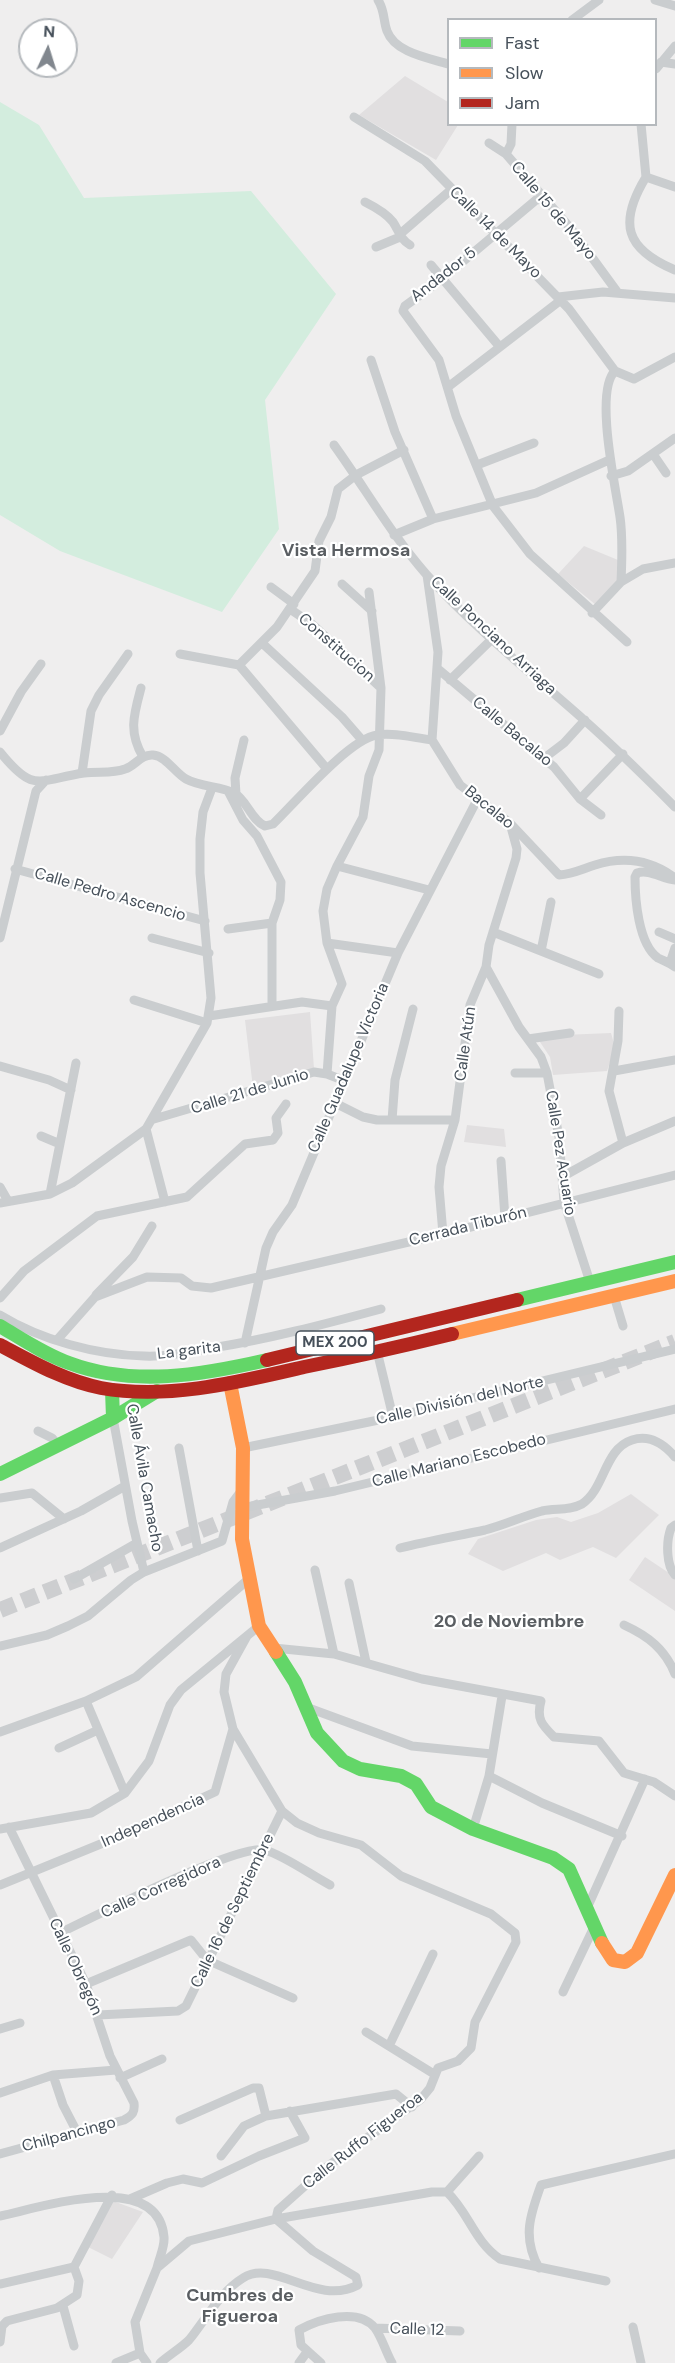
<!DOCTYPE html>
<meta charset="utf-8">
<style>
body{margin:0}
#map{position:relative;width:675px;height:2363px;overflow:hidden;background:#efeeee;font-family:"DM Sans",sans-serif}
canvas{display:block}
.legend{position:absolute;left:447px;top:18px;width:210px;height:108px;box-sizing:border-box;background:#fff;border:2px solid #b5b9bd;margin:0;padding:8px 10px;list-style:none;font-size:18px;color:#46505a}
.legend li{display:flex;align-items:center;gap:12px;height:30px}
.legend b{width:30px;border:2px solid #b5b9bd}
.north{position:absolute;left:18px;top:18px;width:60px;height:60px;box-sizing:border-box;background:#fff;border:2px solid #b5b9bd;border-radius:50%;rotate:4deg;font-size:16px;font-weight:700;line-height:24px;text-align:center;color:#46505a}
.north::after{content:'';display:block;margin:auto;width:21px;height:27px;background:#81878e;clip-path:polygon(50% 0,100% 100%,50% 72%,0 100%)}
</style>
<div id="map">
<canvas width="675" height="2363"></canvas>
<ul class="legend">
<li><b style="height:8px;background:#63d668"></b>Fast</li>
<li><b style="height:8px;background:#ff974d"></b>Slow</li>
<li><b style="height:8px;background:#b3261e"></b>Jam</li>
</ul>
<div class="north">N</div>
</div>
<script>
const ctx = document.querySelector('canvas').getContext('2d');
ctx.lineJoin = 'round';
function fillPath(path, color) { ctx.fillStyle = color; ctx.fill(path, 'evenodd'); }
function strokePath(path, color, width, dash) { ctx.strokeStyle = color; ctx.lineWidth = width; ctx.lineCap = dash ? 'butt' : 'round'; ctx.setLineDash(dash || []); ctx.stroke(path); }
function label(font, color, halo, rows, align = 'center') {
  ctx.font = font + ' "DM Sans",sans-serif'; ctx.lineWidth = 4.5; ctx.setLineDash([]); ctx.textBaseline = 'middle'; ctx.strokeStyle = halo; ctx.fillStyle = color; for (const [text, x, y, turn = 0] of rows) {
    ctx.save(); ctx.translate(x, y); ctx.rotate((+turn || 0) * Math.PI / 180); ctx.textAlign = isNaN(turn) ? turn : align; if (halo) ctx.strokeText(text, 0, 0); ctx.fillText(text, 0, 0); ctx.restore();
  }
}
fillPath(new Path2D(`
 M405,76L448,102V124L458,125L436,160L359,115Z
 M584,546L618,560V580L596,605L558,574Z
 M310,1012L314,1069L253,1088L245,1020Z
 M611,1033L615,1047L607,1071L553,1075L550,1057L538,1039L563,1035Z
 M467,1125L504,1129L506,1147L464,1142Z
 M631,1494L659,1515L616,1558L593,1547L560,1560L546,1553L503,1571L468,1554L478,1539L536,1520L557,1517L571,1522L598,1513Z
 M645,1557L675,1577V1611L629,1580Z
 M113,2201L143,2212L112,2259L88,2247Z`), '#e1dfe0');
fillPath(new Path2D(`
 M0,102L39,125L84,198L251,191L336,294L265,400L279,529L222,612L60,551L0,515Z`), '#d3edde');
strokePath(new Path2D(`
 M0,1610L675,1342`), '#cdced0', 16, [16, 8]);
strokePath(new Path2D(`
 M378,0C385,11 383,20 387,31C395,53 429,58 448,64
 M655,0L675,6
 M572,20L599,0
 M661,62L675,64
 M656,69L675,46
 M354,117L425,161L569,309L615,371
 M641,124L646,177
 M489,143L506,154L572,230L618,293
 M506,154L511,144L512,124
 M646,177C618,223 625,249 675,270
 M646,177L675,187
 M545,199L536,200L442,279L405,306L403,311L439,360L456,416L493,506L530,554L627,642
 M365,202C375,207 386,213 393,222C399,231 400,239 410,245
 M399,235L452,189
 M376,247L400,237
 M431,265L499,346
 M558,297L603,292L675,298
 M371,360L395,432L433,519
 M615,371L634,379L675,357
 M448,387L561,300
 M334,445C365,488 391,534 426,574C473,627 530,672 583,719C615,747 645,777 675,807
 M653,454L666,473
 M477,465L534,443
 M611,476L628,471L675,438
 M394,535L433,519L536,493L609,460
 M427,575L438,652L432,740L460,785L509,822L559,875C573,874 582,869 595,865C624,856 651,860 675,878
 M621,582L643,569L675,563
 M342,584L372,611
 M271,587L294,604
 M290,609L312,624L381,688
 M592,613L621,582C622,561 623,538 620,517C616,489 594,391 615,371
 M262,643L342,717L362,740
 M180,654L239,665L277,627L315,571L319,541L331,517L338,489L356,475L404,450
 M239,665L327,769
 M438,669L554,767L580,799L601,815
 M450,680L492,639
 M141,688C134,714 128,732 143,757
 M0,731L21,692L41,664
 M0,752C34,794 37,780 84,773C98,771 112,774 125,769C135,766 141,754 153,755C166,756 175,773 186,779C201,787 220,786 234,793C247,800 251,820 265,826L273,824C295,803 349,739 377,735C394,732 415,738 432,740
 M543,759L564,743L585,720
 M82,773L91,711L99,695L128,654
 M228,791L243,820L257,836L281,882L280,900L272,923V1005
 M236,794L235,778L244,740
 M580,799L623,754
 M337,866L429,890
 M15,869L205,921
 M675,880C662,879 650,869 637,873L635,877C635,898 638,944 658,958C664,961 670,963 675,967
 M228,929L272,923
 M493,932L599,974
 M659,932L675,939
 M0,938L36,791L46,780
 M152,938L209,953
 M327,943L398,953
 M541,951L551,902
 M670,963L675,948
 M486,967L519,1027L541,1057L547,1073L559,1137L564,1202L590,1282
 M134,1000L207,1023
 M619,1011L618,1041L609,1091L623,1143
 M209,1016L302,1002L332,1006
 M528,1039L570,1033
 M0,1066L49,1080L71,1090
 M614,1071L675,1060
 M515,1073H547
 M327,1074L332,1006L342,984L327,943L323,911L327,889L337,866L363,817L369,776L379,750L381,688L369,592
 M335,1103L363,1117L377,1120H455
 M154,1119L314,1072L327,1074L345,1081
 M392,1120L395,1080L413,1009
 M146,1129L165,1202
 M41,1136L60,1144
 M501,1161L505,1218
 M562,1177L623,1143L675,1121
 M0,1187L8,1201
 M50,1194L76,1063
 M0,1203L50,1194L72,1183L146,1129L207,1023L211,998L200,873V839L203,812L212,788
 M443,1234L439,1187L441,1166L455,1120L470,1005L486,967L489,945L516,858L517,849L511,827
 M96,1295L133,1257L152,1226
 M614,1296L623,1326
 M0,1298L24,1271L97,1216L187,1197L245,1144L273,1140L278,1133L276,1118L286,1104
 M0,1315C41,1340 96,1355 144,1356C166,1357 190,1352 212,1348C269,1339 325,1324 381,1309
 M57,1340L95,1297L147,1277L181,1278L192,1286L211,1288L443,1234L675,1175
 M245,1343L266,1248L273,1232L292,1205L398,953L477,800
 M377,1351L393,1417
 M113,1418L132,1521L144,1572
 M38,1431L52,1438L58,1445
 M179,1448L198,1551
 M243,1448L393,1417L675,1349
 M0,1498L32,1493L64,1519
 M241,1508L335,1491L675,1409
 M675,1525L671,1528C666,1541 666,1565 675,1575
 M0,1548L81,1511L125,1486
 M400,1548C428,1541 457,1536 485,1530C505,1525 523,1516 542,1511C556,1508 569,1511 582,1504C605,1489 604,1449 632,1440C650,1434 664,1444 675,1457
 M315,1570L334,1654
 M74,1579L137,1543
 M349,1583L366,1662
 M624,1625C648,1636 665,1649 675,1674
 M247,1636L226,1674L224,1692L233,1729L282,1811L297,1823L319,1833L361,1845L401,1876L491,1914L515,1933L516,1942L475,2022L471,2048L458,2061L438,2068L430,2088L421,2099L324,2169L278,2210L276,2219
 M0,1646L47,1635L68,1626L88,1616L131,1580L144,1572L222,1541L233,1502L242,1490
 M274,1648L334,1654L422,1679L541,1701C536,1719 542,1725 554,1737L599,1741L624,1773L654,1782L675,1796
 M86,1701L125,1793
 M306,1707L412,1746L492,1754
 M0,1732L86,1701L136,1677L251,1577
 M59,1748L98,1730
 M489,1776L542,1803L622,1836
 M0,1829L91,1813L125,1793L149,1761L170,1705L181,1690L259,1626
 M473,1829L489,1776L502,1696
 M0,1885L108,1841L215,1792L233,1729
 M588,1906L645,1779
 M60,1933C91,1918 239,1843 265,1850C285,1856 311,1875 330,1885
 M86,1984L191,1940L207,1960L293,1998
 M563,1992L595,1925
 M98,2015L178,2011L186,2006L282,1811
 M0,2029L20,2023
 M366,2032L434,2074
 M389,2046L433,1954
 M53,2075L63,2105L78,2134
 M120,2078L162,2059
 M0,2093L53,2075L116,2070
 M180,2120L253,2088H259L266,2116
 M0,2154L124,2120C133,2115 135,2112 134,2103L110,2056L86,1984L9,1827
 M221,2156L244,2126L266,2116L396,2094L412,2107
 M447,2192C469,2213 474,2241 500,2259L606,2281
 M447,2192L479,2156
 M130,2199L167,2183L183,2179L202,2183L259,2156L305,2138L290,2111
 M0,2216C39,2208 158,2168 164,2237C165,2247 159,2258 157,2268
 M539,2268C522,2238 530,2215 541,2185L675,2154
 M0,2284L74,2267L112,2195
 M63,2306L74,2346
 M633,2327L641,2363
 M375,2328L460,2331
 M0,2342L2,2326L7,2321L57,2308L77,2295L79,2281L74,2267
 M116,2363L140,2353
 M147,2363L140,2353L135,2322L157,2268L189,2241L276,2219L432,2192H447
 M160,2363C169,2355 181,2348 189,2340C206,2319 220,2292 243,2278C274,2258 316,2307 358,2285L356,2277L313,2251L276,2219
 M299,2363L307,2352
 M321,2363L301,2345L299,2330C319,2319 358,2307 375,2328C382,2338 386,2352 392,2363`), '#cacdcf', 9);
strokePath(new Path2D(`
 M517,1300L675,1262
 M0,1326C22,1339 44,1354 69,1363C133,1387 202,1375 267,1360
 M112,1390L113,1418
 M0,1474L113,1418L157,1391
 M276,1652L295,1682L317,1733L343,1761L360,1769L401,1776L416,1784L431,1807L473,1829L553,1858L569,1869L602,1943`), '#63d668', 14);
strokePath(new Path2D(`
 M452,1334L675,1281
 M230,1383L243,1448L242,1539L259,1626L276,1652
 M602,1943L613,1960L625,1962L637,1953L675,1875`), '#ff974d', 14);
strokePath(new Path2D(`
 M0,1345C32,1362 65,1381 101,1388C168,1400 239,1382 304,1367C354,1357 403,1346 452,1334
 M267,1360L517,1300`), '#b3261e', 14);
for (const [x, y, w] of [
 [335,1343,78]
]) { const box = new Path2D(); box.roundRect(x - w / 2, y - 12, w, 24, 4.5); ctx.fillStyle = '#fff'; ctx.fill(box); strokePath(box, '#46505a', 1.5); }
label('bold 15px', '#46505a', null, [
 ["MEX 200",335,1343]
]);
label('16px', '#46505a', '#fff', [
 ["Calle 15 de Mayo",553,211,50],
 ["Calle 14 de Mayo",495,233,45],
 ["Andador 5",444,275,-38],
 ["Calle Ponciano Arriaga",493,636,43],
 ["Constitucion",336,648,41],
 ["Calle Bacalao",512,732,40],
 ["Bacalao",489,808,39],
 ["Calle Pedro Ascencio",110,895,16],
 ["Calle Atún",466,1044,-82],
 ["Calle Guadalupe Victoria",349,1068,-67],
 ["Calle 21 de Junio",250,1092,-17],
 ["Calle Pez Acuario",560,1153,81],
 ["Cerrada Tiburón",468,1227,-14],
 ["La garita",189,1351,-7],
 ["Calle División del Norte",460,1401,-13],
 ["Calle Mariano Escobedo",459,1461,-14],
 ["Calle Ávila Camacho",144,1478,80],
 ["Independencia",153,1821,-24],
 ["Calle Corregidora",161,1888,-24],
 ["Calle 16 de Septiembre",233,1911,-64],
 ["Calle Obregón",75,1967,65],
 ["Chilpancingo",69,2135,-15],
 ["Calle Ruffo Figueroa",363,2141,-38],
 ["Calle 12",417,2330,2]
]);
label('bold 18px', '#5a5e62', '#fff', [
 ["Vista Hermosa",346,551],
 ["20 de Noviembre",509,1622],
 ["Cumbres de",240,2296],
 ["Figueroa",240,2317]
]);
</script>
